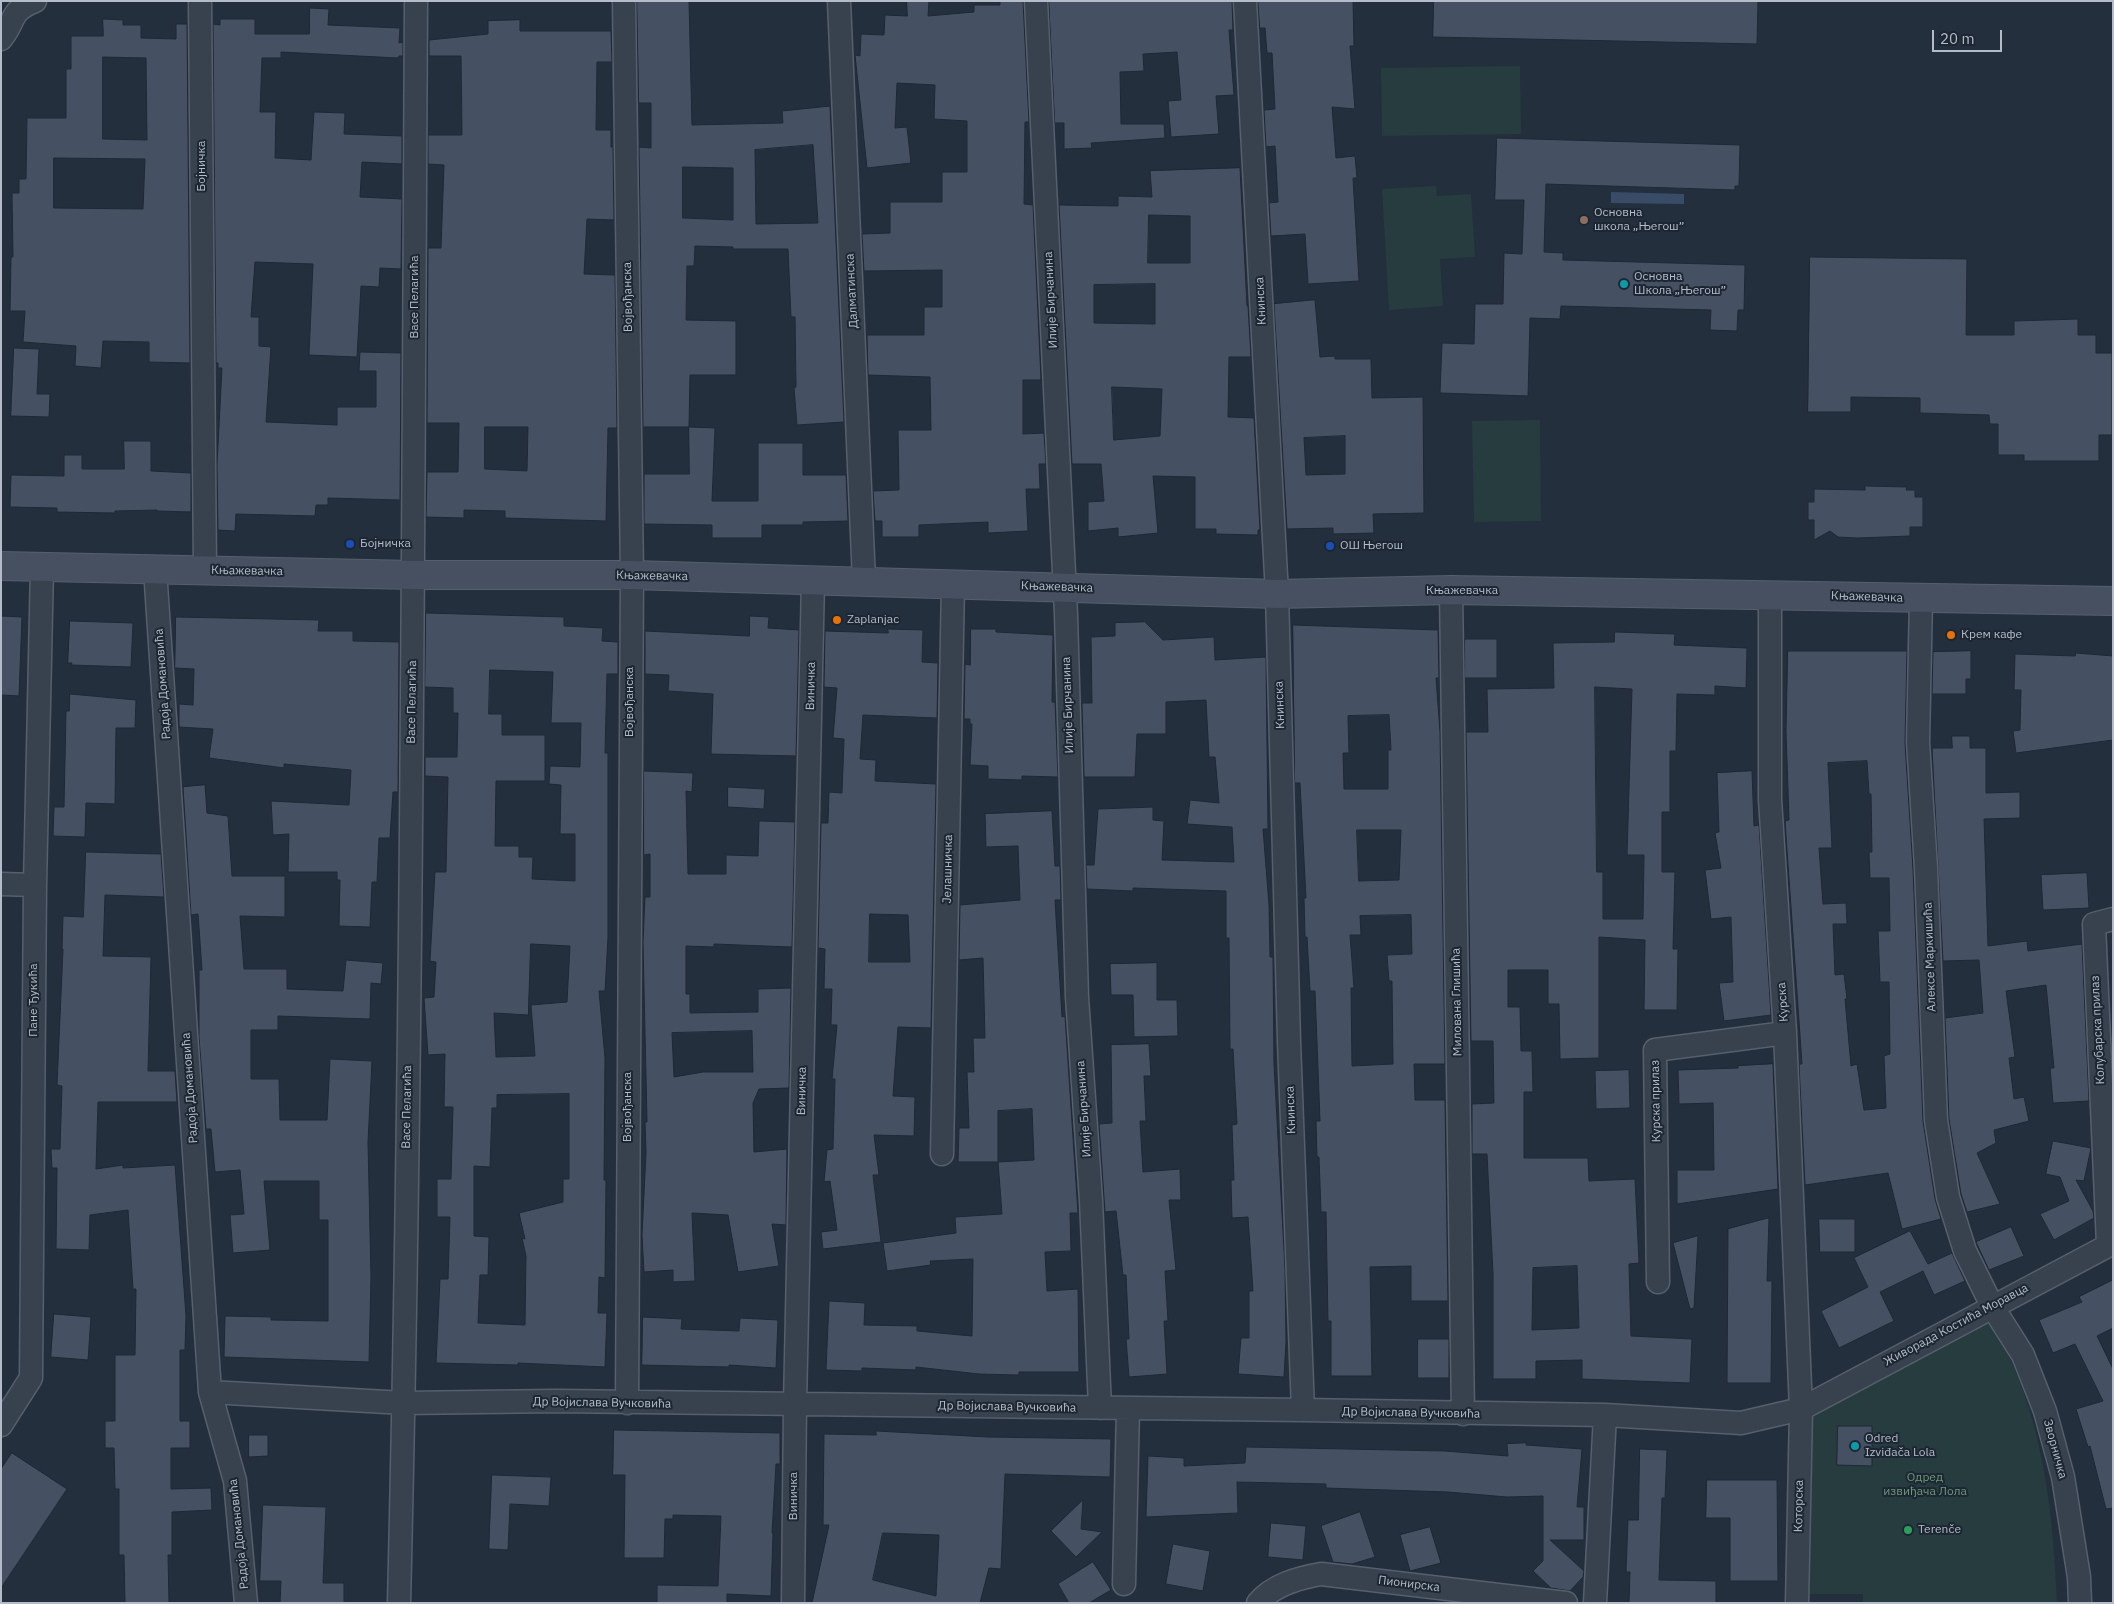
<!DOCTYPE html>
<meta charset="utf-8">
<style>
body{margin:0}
#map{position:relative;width:2114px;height:1604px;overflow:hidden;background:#242f3e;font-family:"IBM Plex Sans",sans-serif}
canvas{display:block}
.frame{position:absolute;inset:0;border:2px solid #b4bcc9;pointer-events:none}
.scale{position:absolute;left:1932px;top:30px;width:70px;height:22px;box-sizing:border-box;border:2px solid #b4bcc9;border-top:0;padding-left:6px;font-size:15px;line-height:18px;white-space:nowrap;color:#b4bcc9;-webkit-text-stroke:4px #1d2633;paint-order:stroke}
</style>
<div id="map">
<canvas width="2114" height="1604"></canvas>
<div class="frame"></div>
<div class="scale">20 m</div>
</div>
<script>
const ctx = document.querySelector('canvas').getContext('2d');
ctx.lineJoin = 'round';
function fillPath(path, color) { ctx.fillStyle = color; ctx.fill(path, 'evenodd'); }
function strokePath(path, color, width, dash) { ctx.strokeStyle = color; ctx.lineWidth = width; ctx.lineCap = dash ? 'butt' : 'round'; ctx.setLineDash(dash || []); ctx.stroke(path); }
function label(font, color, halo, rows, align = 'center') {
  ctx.font = font + ' "IBM Plex Sans",sans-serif'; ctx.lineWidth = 4; ctx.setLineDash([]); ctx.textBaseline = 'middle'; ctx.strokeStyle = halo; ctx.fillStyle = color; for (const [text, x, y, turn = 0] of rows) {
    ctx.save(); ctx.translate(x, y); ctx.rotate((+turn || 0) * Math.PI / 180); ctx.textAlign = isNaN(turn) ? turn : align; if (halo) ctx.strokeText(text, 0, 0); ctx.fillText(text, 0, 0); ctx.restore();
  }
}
fillPath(new Path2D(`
 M1520,66L1521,134L1382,136L1381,68Z
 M1436,186L1437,196L1471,194L1475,257L1440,259L1443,306L1389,310L1382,189Z
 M1540,420L1541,521L1474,522L1472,421Z
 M1988,1320C1996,1334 2006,1349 2012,1363C2046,1440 2053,1520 2057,1603H1863V1594H1802L1801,1416Z`), '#263c3f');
fillPath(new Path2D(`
 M1611,192L1684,194V204L1611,203Z`), '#394c67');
const building = new Path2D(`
 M637,1H689L692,125L783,123L782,111L830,106L844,422L797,425L794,388L796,387L795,317H791L788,249H733V247L695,246L694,266H687L686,320L736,321V375H690L689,427H643L639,147L651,148V103H639ZM813,145L818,223L756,224L755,150ZM683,167L733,168V220L683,218Z
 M907,1H929L928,16L974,12V5H1000V1H1023L1029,122H1025L1024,204L1033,205L1041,380H1023V434L1044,433L1046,464H1039L1040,489H1026L1028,531L988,533V522L919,525V537H882V521H875L873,491L899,490L898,430H931L930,377L868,375L867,335H924V307H942V270L864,271L862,234L890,233V202H942V172H967V121L934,119L935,85L897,83L895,128L907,127L911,163L867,168L855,55L860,56L861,34L884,35L885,15L907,16Z
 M1049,1H1232L1233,30H1229L1234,95L1216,96L1219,134L1171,137L1168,101L1181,100L1177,52L1143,54L1144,71L1120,72L1121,124H1164L1165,138L1091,143L1092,148L1064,149V123H1055Z
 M1258,1H1353L1354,46H1350L1355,109L1332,107L1336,158L1355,156L1357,178H1353L1359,281L1308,284L1305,234L1271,236L1269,203L1278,202L1275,146L1266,147L1264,110L1275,109L1272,53H1267L1265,28H1260Z
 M1434,1H1758L1757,44L1433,37Z
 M310,8L329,9L328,25L400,28L399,43L403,42V56H399L398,58L281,52V58H262L260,112H276L275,158L311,160L314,112L345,113L344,134L402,136V164L362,162L360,197L402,199L401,269L380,268L379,287L361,286L357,357L309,355L313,264L255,262L251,317H259V346L271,347L266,422L337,425V407H376V371H359L360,352L401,353L400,500L328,498V505H316L315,516L236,514L235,531L218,530L217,465L222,368H218V363H216L213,24L220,25V19H255V34H309Z
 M103,19L123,20V25H141V38L176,39V24H187L190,363L149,362V342L103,341L101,368L75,366L76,346L23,342L25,311H10L11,257H13L12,193H19V179H26L27,118H66V69H71V36H103ZM103,57L146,58L147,140L103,139ZM54,158L145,159L143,209L54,208Z
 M520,20V31H611L612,62H597L596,130H611V147H613L614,220L587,219L584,274L615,275L617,428H608L606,521L505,518V511L464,510V518L426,517L427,472H458L459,423H427L428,248H441L444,165L428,164V135H462L461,56H429V40L488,34V21ZM485,427H528L527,471L485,469Z
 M1497,138L1740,145L1739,186H1735V190L1546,184L1544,252L1563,253V260L1745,265L1744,310H1738L1737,331L1710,330L1711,310L1561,306L1560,319L1530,318L1528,396L1440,393L1442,343L1474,344L1475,304H1503L1504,253L1522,254L1524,200H1495Z
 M1240,168L1247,306H1248L1251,357H1229L1228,417L1254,418L1260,530H1258V535L1216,534V529H1195V477L1153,476L1158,533L1118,537V528L1088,531V502L1104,501L1101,464H1072L1059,205L1118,206V196L1152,197L1150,171ZM1149,215L1190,216V263H1148ZM1155,284V324L1094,323V285ZM1112,387L1162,389L1160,436L1114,440Z
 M1810,257L1967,259L1966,335H2014V321L2078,319V335H2096V353H2112V435H2099V461H2024V455H1998V424H1990L1989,415L1920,413V398L1851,397V412H1808Z
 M1315,300L1320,357L1335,356V359H1371L1372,398L1423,397L1424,513L1373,514L1374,533L1333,534V528L1287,529L1274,304ZM1345,436V474L1306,475L1304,438Z
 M14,348L39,349L37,394H50L49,417L11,416Z
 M689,427L715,428L712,501H758V443H803V475H846L848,521L803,522V525H762V538H712V525L644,524V474H689Z
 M124,441H151V471L191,473V512L157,511V510L115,511V513L57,512V508L10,507L11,475L64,476V455H82V469H124Z
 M1865,486L1907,487L1906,490H1915V497H1923V527H1910V536L1857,538L1838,537L1830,531L1814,540V520H1808V502H1814V489L1865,490Z
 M426,613L564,617V626L603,628L602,641L618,642V674H607L605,753H608V937L605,991H599L605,1058L604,1180H606L605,1278L599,1277L598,1313H607L605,1367L518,1363V1365L436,1363L440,1279H448L450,1217H437V1179H451L453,1107H444L445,1054L428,1055L424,998L434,997L436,962L430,961L435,872H446L448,777L425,776V757H457L458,713H453V688L425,687ZM490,670L553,672L551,723H581L580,767L550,766L549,784L561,785L560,834H575V881L532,879L533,857H519V846H495L496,781H545V735H502V714H489ZM531,944L570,946L567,1002L531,1005L535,1056L496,1057L494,1013L528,1015ZM569,1094V1179H563V1202L519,1213L525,1239L522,1238L526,1256L525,1325L478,1323L480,1275H488L489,1237L474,1236V1166L490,1167L492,1108H497V1095Z
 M1,616L22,617L19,696L1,695Z
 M750,616L769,617L768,628L799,630L796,756L711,754L713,694L668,691L669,675L645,674V631L749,636Z
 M176,617L319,620L318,631H353V641L399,642L398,792H393L390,838H379L377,882H372L370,927L339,926L340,880H337V872H288L289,834L273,835L271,801L349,805L351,770L284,764V768L209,758L213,729L179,727V704L193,705L194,669L175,668Z
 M70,621L133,623L131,667L71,665L72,663H68Z
 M1145,622L1163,640L1214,637L1215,660L1266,657L1268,829H1263L1269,905L1270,957H1273L1274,1064L1285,1269L1286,1341L1284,1377L1238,1374L1241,1338H1249V1291H1253L1248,1217L1232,1218L1231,1180H1234L1232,1125L1237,1124L1233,1049H1230L1229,938H1226V891L1133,888V891L1087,889L1086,865H1094L1098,809L1153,807V820L1164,821L1162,860L1234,862L1232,827L1187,824L1190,800L1219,803L1215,757H1209L1206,700L1166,702V734H1137L1135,777H1084L1082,703H1092L1091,637L1115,636V623Z
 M1293,625L1438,630L1439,678H1436L1440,732L1445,1064H1414L1415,1100H1445L1448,1301H1411V1266L1370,1267L1372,1376H1331V1321H1328L1326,1212H1321L1319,1157H1317L1316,1121H1320L1315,991H1310L1307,937H1305L1304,898H1306L1300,783H1295ZM1389,715L1391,750H1388V789H1344L1343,753H1349L1348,716ZM1357,830H1401L1399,880L1359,881ZM1411,915L1412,954L1387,955L1389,981H1392L1393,1064L1352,1066L1351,988H1354L1350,935H1361L1360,916Z
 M888,629L923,630L922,662L938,663L937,718L863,715L860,759L876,760L875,781L936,784L931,1028L898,1027L893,1096L915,1097L914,1136L874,1135L879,1175H873L881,1242L823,1249L821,1232L837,1230L830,1181L824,1182L827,1150L833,1149L835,1079H832L837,1025H831L832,989H824L825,949L818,948L821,823H828L829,792L842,793L844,739L833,738L837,688L824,687L825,631L888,633ZM870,914L908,915L910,962H869Z
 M971,629H996V632L1053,635L1052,702H1055L1058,777L1022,776V780L988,779V766L970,765L972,724H970V719H964L965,664L970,665Z
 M1615,632L1675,634L1674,645L1747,648L1746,688L1715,686V695L1677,694L1676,751H1670V812H1662V872H1675L1673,949H1678L1677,1010H1644L1645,940L1599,937V1058L1560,1059L1559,1004H1548V970H1508V1007H1520L1521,1051H1532L1533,1092H1524V1158H1588L1589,1181L1635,1179L1639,1263L1629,1264L1631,1336L1692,1339L1690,1383L1582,1379V1360L1536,1361V1379H1493V1273L1487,1154H1472V1104L1494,1103L1493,1041H1471L1466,732H1488L1487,689L1554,688L1553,643L1614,642ZM1595,687L1632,689L1627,855H1644L1643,919H1603V872H1597ZM1577,1266L1579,1328L1532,1330L1533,1268Z
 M1465,639H1497V678H1465Z
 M1788,651H1907L1905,743L1913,869L1923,1121L1935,1199L1941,1219L1902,1229L1888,1173L1805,1185L1799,1064H1802L1785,821L1789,820L1786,732ZM1867,761L1869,794H1871L1872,852H1869L1870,878H1889L1890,931H1878L1880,982H1889L1890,1054L1884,1056L1886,1108L1864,1110L1857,1064L1851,1066L1845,999H1847L1844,974L1835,975L1833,924H1847L1846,903L1823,904L1819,848H1832L1828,763Z
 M1971,651V679H1966V694H1932L1933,652Z
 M2076,653L2113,656V740L2016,753L2013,731L2020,730L2021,690H2014L2015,654L2075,656Z
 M70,694L136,700L135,728H116L115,804L86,803L85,837L53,836L54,807H64L66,711H69Z
 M1952,736H1970V748H1986V793L2020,792V818L1984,819L1988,946L2027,941L2028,951L2082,944L2089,1101L2053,1103L2050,1068H2054L2046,985L2006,991L2015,1057L2009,1058L2014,1099L2024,1097L2029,1121L1994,1130L1996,1143L1977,1153L2000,1204L1967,1212L1961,1194L1949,1119L1945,1018L1983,1013L1979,960L1943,961L1932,748H1952Z
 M644,771L693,773L692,792L686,791L688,874H726V855L758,856L759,821L795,822L792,947L714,944V947L686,946V994H690V1013L758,1012V989L791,988L789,1088L759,1089L753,1103L754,1152L787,1149L786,1225L772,1224L779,1266L738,1272L728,1215L692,1213L695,1281L673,1282V1270L644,1272L642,1235L646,1153L645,1122H647L643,942L645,897H650V854L644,855ZM752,1031L753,1072H703L674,1077L672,1033Z
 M1752,771L1754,826L1759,825L1771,1015L1724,1021L1719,983L1733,982L1731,917L1711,919L1705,870L1721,868L1715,833L1719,832L1717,773Z
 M205,785L207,813L228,816L232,876H285V917L240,916L244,969H287V989L343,991L346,960L383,963L381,984L371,983L370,1019L278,1016V1030H251V1079H279L280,1120H327L330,1059L372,1061L368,1142L371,1277L369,1362L224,1357L225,1316L271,1317V1320L328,1321V1220H319V1181H264L270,1250L233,1253L230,1215L244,1214L240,1170L215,1172L211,1129H206L199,1037V970H202L198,914L191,915L183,787Z
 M728,787L765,789L764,809L728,807Z
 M1052,811L1055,866H1060L1061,900H1055L1062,1017L1065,1016L1078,1213H1070L1071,1251L1045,1252L1047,1291L1078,1289L1079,1372H1019V1375L979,1374L916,1367V1370L862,1368V1371L826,1370L829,1301L865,1303L864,1325L917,1326V1331L972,1336L973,1259L930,1261L931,1265L887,1271L883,1243L956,1233L955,1217L1002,1214L998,1162H958L959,1128H969L967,1072H974L973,1038H985L983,958L959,960L960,905L1020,900L1018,846L986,847L985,814ZM1032,1109L1034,1160L998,1162V1111Z
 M86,852L161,854L164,897L105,895L103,956L151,957L148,1071H175L177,1102H98L96,1169L123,1165V1168L175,1165L186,1316L185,1350H180V1421H190V1448H171V1489L211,1488L212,1510L172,1512V1555H168L169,1603H125L124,1555H119V1489H115L114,1448H105V1421H115V1355H135L136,1289H133L128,1210L90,1215L89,1250L56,1249L57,1168H52L51,1149H60L62,1086L57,1085L63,949H62L63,916L83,917Z
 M2087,873L2089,908L2043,910L2041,875Z
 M1157,963V1000H1177L1178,1036L1134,1037L1133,995H1111L1110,964Z
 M1149,1044L1151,1076H1144L1146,1121H1140L1143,1172L1180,1169L1181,1200H1169L1176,1270L1165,1271L1168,1321H1164L1167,1374L1129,1377L1126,1339H1129L1126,1275H1123L1116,1211L1105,1212L1099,1124L1112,1123L1111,1045Z
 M1773,1064L1778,1189L1677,1204V1170H1714L1713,1103L1679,1104L1678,1070L1738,1068V1066Z
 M1629,1070L1630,1108L1596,1109L1595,1071Z
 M2053,1141L2091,1148L2084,1181L2076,1180L2093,1211L2094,1218L2054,1240L2040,1214L2069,1201L2060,1177L2046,1174Z
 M1769,1218L1767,1281H1772L1771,1383H1727L1728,1229Z
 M1819,1219H1855V1252H1820Z
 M2011,1227L2024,1256L1989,1270L1976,1242Z
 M1910,1231L1928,1264L1952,1253L1965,1281L1934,1295L1923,1271L1880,1292L1894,1321L1839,1348L1821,1311L1868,1287L1854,1258Z
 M1698,1236L1694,1308L1690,1309L1673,1243Z
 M2113,1280V1328L2097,1336L2113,1369V1508L2106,1509L2090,1446L2088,1447L2076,1409L2103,1401L2075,1344L2053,1353L2039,1320L2082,1302L2079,1297Z
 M54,1314L91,1317L88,1360L51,1357Z
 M643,1317L682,1319L681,1329L739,1331L740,1318L778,1320L776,1368L729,1365V1367L642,1365Z
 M1418,1339H1449V1378H1418Z
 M1838,1426H1872V1466L1837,1465Z
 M614,1430L780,1433V1464H776L772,1533H773L771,1596L727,1594V1603H657V1585L718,1586L721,1516L673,1515V1519H665L664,1558H624L625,1475H613Z
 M876,1431L988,1437L1111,1439L1110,1477L1005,1474L1001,1569L989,1568L980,1603H812L829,1525H823L824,1434L876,1435ZM883,1533L939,1535L936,1596L873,1580Z
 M249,1435H268V1456L249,1457Z
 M1526,1443V1445L1582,1449L1577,1507H1584V1540H1550L1584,1571L1583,1577L1570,1591L1551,1588L1533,1571L1543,1561V1496L1507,1497L1448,1492L1326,1488V1484L1237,1482L1238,1513L1146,1517L1148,1456L1184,1458V1466L1245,1463L1246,1447L1445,1451L1508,1456L1507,1444Z
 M1640,1449L1667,1450L1665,1498H1662L1659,1580L1716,1581V1603H1629L1630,1572H1626L1628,1520H1638Z
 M12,1453L67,1489L1,1588V1469Z
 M492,1475L551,1477L549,1506L510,1504L508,1550L489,1549Z
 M1707,1480H1777L1778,1581H1730V1518H1706Z
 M1083,1500L1081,1529L1102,1532L1076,1557L1051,1531Z
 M263,1505L326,1507L323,1583H344V1603H280L281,1581H260Z
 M1360,1512L1375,1557L1352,1564L1333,1562L1321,1526Z
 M1271,1523L1306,1526L1303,1560L1268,1557Z
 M1430,1527L1441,1563L1410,1571L1400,1535Z
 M1173,1544L1210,1551L1203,1591L1166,1584Z
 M1093,1562L1111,1590L1089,1603H1069L1058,1584Z`);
fillPath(building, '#455162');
strokePath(building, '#1f2835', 1);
const minor = new Path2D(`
 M200,1L205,570
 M624,1L632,575L627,1403
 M839,1L864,581
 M1036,1L1066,614L1077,997L1091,1200L1100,1408
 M1245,1L1277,594L1289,1041L1303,1410
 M1,39C16,21 9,11 35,1
 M155,569L210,1392L235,1481L246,1603
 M1451,590L1463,1414
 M1770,596V799L1785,1033L1801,1409L1797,1603
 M1921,599L1918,742L1926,868L1936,1120L1948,1197L1965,1251L1992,1306L2023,1355L2045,1411L2063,1477L2079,1577L2080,1603
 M1,884L35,885
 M942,1154L953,584
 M2108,1245L2094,924L2113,919
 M1658,1282L1655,1050L1785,1033
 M210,1392L404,1403L556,1401L1303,1410L1605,1415L1741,1423L1801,1409L2113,1243
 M1,1425L31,1378L35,885L42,567
 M1124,1584L1128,1408
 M399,1603C412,1069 413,535 416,1
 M793,1603L795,1404L813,580
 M1258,1603C1273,1585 1298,1578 1321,1574L1566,1603
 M1595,1603L1605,1415`);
const secondary = new Path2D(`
 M1,566L413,575H632L1277,594L1451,590L2113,601`);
strokePath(minor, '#565f6c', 25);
strokePath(secondary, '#565f6c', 30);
strokePath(minor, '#38414e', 22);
strokePath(secondary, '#465061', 28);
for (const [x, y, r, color] of [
 [1584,220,5,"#8d6e63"],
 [1624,284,5,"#0f9aa8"],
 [350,544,5,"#1a4fb4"],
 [1330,546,5,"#1a4fb4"],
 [837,620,5,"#e8710a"],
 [1951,635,5,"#e8710a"],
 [1855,1446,5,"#0f9aa8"],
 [1908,1530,5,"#2e9e5b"]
]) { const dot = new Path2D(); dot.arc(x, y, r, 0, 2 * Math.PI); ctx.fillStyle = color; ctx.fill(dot); strokePath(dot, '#1d2633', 2); }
label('12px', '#b4bcc9', '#1d2633', [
 ["Бојничка",202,166,-90],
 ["Далматинска",852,291,-93],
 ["Васе Пелагића",415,297,-90],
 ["Војвођанска",628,297,-91],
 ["Илије Бирчанина",1051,300,-93],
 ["Книнска",1261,301,-93],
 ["Књажевачка",247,571,1],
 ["Књажевачка",652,576,1],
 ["Књажевачка",1057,587,2],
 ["Књажевачка",1462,591],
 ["Књажевачка",1867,597,2],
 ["Радоја Домановића",163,684,-94],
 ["Виничка",811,686,-89],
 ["Васе Пелагића",412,702,-89],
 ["Војвођанска",630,702,-90],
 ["Илије Бирчанина",1068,705,-92],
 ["Книнска",1280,705,-92],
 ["Јелашничка",948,869,-89],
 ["Алексе Маркишића",1930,957,-92],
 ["Пане Ђукића",34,1000,-90],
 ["Милована Глишића",1457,1002,-91],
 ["Курска",1783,1002,-94],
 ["Колубарска прилаз",2098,1030,-93],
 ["Радоја Домановића",190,1088,-94],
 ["Виничка",802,1091,-89],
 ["Курска прилаз",1656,1101,-91],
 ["Васе Пелагића",407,1107,-89],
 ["Војвођанска",628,1107,-90],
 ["Илије Бирчанина",1084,1109,-94],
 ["Книнска",1291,1110,-92],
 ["Живорада Костића Моравца",1956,1325,-28],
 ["Др Војислава Вучковића",602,1403,1],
 ["Др Војислава Вучковића",1007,1407,1],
 ["Др Војислава Вучковића",1411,1413,1],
 ["Зворничка",2055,1449,75],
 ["Виничка",794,1496,-90],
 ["Которска",1799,1506,-89],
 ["Радоја Домановића",239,1534,-96],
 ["Пионирска",1409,1584,7]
]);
label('12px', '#b4bcc9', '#1d2633', [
 ["Основна",1594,213],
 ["школа „Његош”",1594,227],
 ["Основна",1634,277],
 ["Школа „Његош”",1634,291],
 ["Бојничка",360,544],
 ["ОШ Његош",1340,546],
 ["Zaplanjac",847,620],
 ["Крем кафе",1961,635],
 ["Odred",1865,1439],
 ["Izviđača Lola",1865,1453],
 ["Terenče",1918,1530]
], 'left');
label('12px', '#6b9a76', '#1d2633', [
 ["Одред",1925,1478],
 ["извиђача Лола",1925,1492]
]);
</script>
